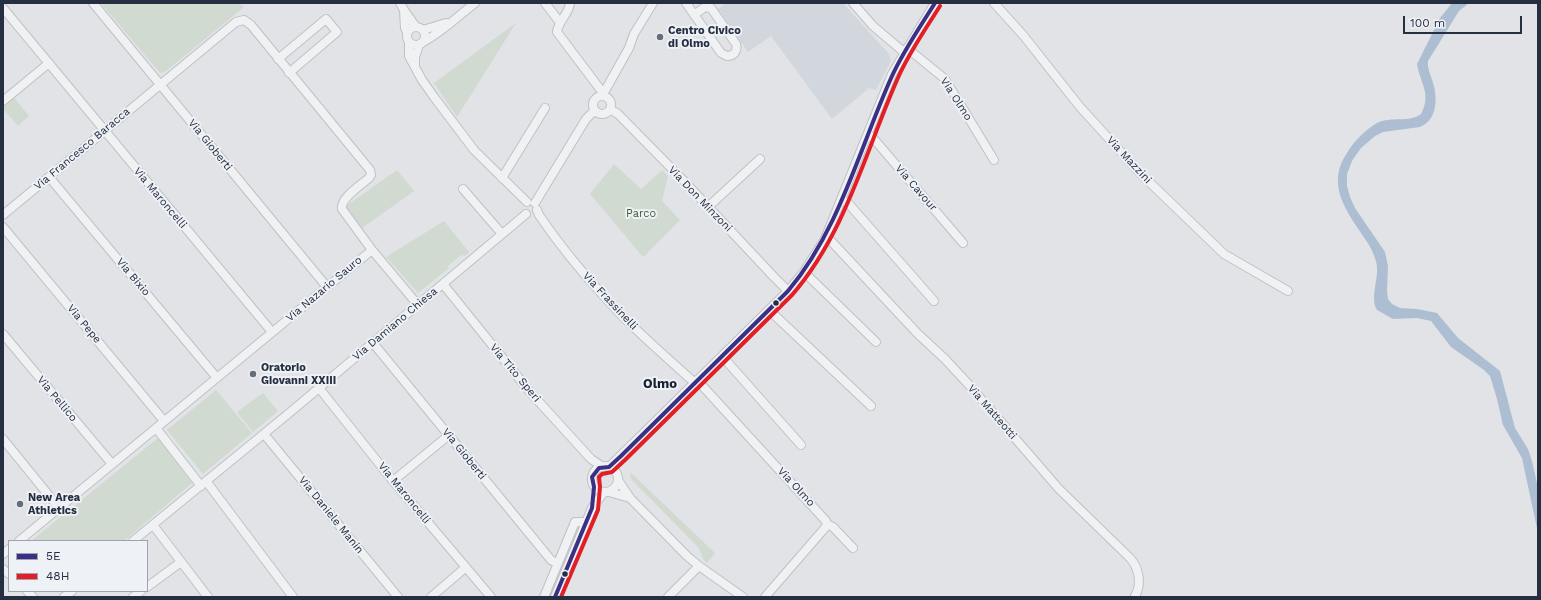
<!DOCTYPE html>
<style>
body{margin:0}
#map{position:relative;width:1541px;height:600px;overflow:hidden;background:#e1e3e6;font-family:"Work Sans",sans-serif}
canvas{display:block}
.frame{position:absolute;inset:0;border:4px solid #262f41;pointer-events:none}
.legend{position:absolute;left:8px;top:540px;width:140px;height:52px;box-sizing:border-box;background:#eef1f6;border:1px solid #9ea3ae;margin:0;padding:5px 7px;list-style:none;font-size:12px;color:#262f41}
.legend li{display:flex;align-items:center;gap:8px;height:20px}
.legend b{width:20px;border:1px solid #9ea3ae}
.scale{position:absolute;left:1403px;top:16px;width:119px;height:18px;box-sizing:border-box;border:2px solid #262f41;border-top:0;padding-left:5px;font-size:12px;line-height:14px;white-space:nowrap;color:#262f41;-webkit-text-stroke:3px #eef1f6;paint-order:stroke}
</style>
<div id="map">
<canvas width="1541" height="600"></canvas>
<div class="frame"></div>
<ul class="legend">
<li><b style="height:5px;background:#393185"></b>5E</li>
<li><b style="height:5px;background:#e31e24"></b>48H</li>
</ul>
<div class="scale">100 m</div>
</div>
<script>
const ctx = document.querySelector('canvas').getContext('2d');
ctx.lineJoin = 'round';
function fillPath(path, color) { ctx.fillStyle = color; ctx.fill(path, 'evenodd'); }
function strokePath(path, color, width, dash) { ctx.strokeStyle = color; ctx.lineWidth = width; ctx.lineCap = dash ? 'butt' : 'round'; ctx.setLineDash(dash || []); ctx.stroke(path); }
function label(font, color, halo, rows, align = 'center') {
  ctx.font = font + ' "Work Sans",sans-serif'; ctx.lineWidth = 4; ctx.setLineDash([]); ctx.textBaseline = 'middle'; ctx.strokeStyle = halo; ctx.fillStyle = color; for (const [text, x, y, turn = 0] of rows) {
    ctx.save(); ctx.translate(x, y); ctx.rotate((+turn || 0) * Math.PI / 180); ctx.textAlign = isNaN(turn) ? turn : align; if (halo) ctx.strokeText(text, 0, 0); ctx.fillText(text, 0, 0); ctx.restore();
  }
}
fillPath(new Path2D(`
 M726,3H843L889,54L891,61L876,90L869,88L832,119L771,36L748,52L718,9Z`), '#d2d6dd');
fillPath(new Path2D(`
 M101,3H240L244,7L166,71L160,73Z
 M516,23L457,117L434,83Z
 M11,94L29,116L18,126L3,109V101Z
 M614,164L641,189L662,170L668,176L662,201L680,220L643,257L590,194Z
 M397,170L414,191L362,228L346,206Z
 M444,221L469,252L465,256L461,255L447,267L449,268L418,293L386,257Z
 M216,390L252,433L203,474L167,430Z
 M263,393L278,411L253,432L237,412Z
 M158,438L192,483L124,541H31Z
 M630,472L715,553L707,563L703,559L699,548L631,479Z`), '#d0dad1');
fillPath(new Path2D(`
 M1452,3H1469L1459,11L1428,61C1427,69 1431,75 1433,83C1438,99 1437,120 1420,127L1383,132L1375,136L1361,148L1352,161L1347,174V186L1350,197L1355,208L1385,252L1388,266L1387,291L1388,299L1392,304L1400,308L1417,309L1437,313L1458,338L1500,371L1515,428L1528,449L1532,461L1538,488V533L1522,458L1503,425L1497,399L1490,376L1484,370L1451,347L1431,321L1417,318L1393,319L1377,310C1370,298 1378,281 1377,268C1377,263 1375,258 1373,253C1370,245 1364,238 1359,230C1342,205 1328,181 1347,153C1354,141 1365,130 1377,123C1391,116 1409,123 1421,114C1432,94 1420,83 1417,64L1440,18Z`), '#adbed3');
const minor = new Path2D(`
 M93,3L327,287
 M400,3L404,10L416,27
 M545,3L558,20L561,21
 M570,3C569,14 558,21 557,32L603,93
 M686,3L721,53L727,56C734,56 738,51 736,44L711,8L705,7L694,15
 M853,3L873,26L905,53
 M994,3L1023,35L1080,107L1141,174L1224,254L1288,291
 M3,8L272,332
 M404,10L405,28L407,32
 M407 36a9 9 0 1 1 18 0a9 9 0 1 1-18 0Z
 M423,30L446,23
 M409,42V56L422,80L434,97L474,150L527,202
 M423,42C442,32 458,16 475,3
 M907,48L945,79L994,160
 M278,59L326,19L337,32L289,73
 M415,66V57L419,45
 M602,96L629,48L634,34L653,3
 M593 105a9 9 0 1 1 18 0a9 9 0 1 1-18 0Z
 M3,101L49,63
 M610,109L618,114L682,179L774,277L788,291
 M868,135L873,138L963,243
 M49,177L217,378
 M502,178L545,108
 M463,189L502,234
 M842,200L848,203L934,301
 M535,203L586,119L595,110
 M708,207L760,159
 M537,210L539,215C558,243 579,269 602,294C630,326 663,354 695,383
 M3,215L236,22L244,20L251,25L370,170L371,175L369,178C361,185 340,198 342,209L372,250L418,305
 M3,227L164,421
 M825,239L831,241L918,334L945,359L969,385L1059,489L1130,558C1139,568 1142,584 1135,596L1136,597
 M804,272L876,342
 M443,284L530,392L591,459L603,467
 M769,310L871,406
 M3,334L112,464
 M373,343L551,560L557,563
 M722,356L801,445
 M697,380L826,521L827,525L824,529L765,597
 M319,388L393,481L491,597
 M156,428L201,486
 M264,434L398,597
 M3,439L59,508
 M592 479a13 13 0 1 1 26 0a13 13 0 1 1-26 0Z
 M609,467L788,291L804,272L825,239L892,74L935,3
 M618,480L630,498L687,556L699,566L743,597
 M206,481L293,597
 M393,481L449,435
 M609,492L630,498
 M827,524L833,527L853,548
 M153,525L208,597
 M19,541L372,250
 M133,541L288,414L526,214
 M3,554L9,549
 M3,569L9,574
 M147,587L181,562
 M27,591L33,597
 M64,597L72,591
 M133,597L141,591
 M431,597L465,568
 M544,597L575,522H586
 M555,597L592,508L604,492
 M668,597L699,566`);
strokePath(minor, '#bfc1c4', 10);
strokePath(minor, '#f0f1f3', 8);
strokePath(new Path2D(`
 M555,597L592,508L594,487L592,477L599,468L609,467L621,456L788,291C840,229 859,149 892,76C904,50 920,27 935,3`), '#393185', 4);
strokePath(new Path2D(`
 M561,597L598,510L600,487L599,477L602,474L612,472L625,460L792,295C845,234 865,153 897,80C908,54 925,30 940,6`), '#e31e24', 4);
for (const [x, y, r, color] of [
 [660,37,4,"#676e7b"],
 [776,303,3.5,"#262f41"],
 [253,374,4,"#676e7b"],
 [20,504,4,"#676e7b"],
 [565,574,3.5,"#262f41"]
]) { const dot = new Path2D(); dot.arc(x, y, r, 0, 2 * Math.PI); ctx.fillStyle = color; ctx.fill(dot); strokePath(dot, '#eef1f6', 1.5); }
label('bold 11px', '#262f41', '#eef1f6', [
 ["Centro Civico",668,31],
 ["di Olmo",668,44],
 ["Oratorio",261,368],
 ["Giovanni XXIII",261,381],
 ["New Area",28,498],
 ["Athletics",28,511]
], 'left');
label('11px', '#262f41', '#eef1f6', [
 ["Via Olmo",956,99,57],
 ["Via Gioberti",210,145,51],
 ["Via Francesco Baracca",82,149,-40],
 ["Via Mazzini",1129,160,47],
 ["Via Cavour",916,188,49],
 ["Via Maroncelli",160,198,50],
 ["Via Don Minzoni",700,199,46],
 ["Via Bixio",133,277,50],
 ["Via Nazario Sauro",324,289,-40],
 ["Via Frassinelli",610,301,47],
 ["Via Pepe",84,324,50],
 ["Via Damiano Chiesa",395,324,-40],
 ["Via Tito Speri",515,373,50],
 ["Via Pellico",57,399,50],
 ["Via Matteotti",992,412,49],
 ["Via Gioberti",464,454,51],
 ["Via Olmo",796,487,47],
 ["Via Maroncelli",404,493,51],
 ["Via Daniele Manin",331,515,51]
]);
label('11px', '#395d33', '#eef1f6', [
 ["Parco",641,214]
]);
label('bold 13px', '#192031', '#eef1f6', [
 ["Olmo",660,384]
]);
</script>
